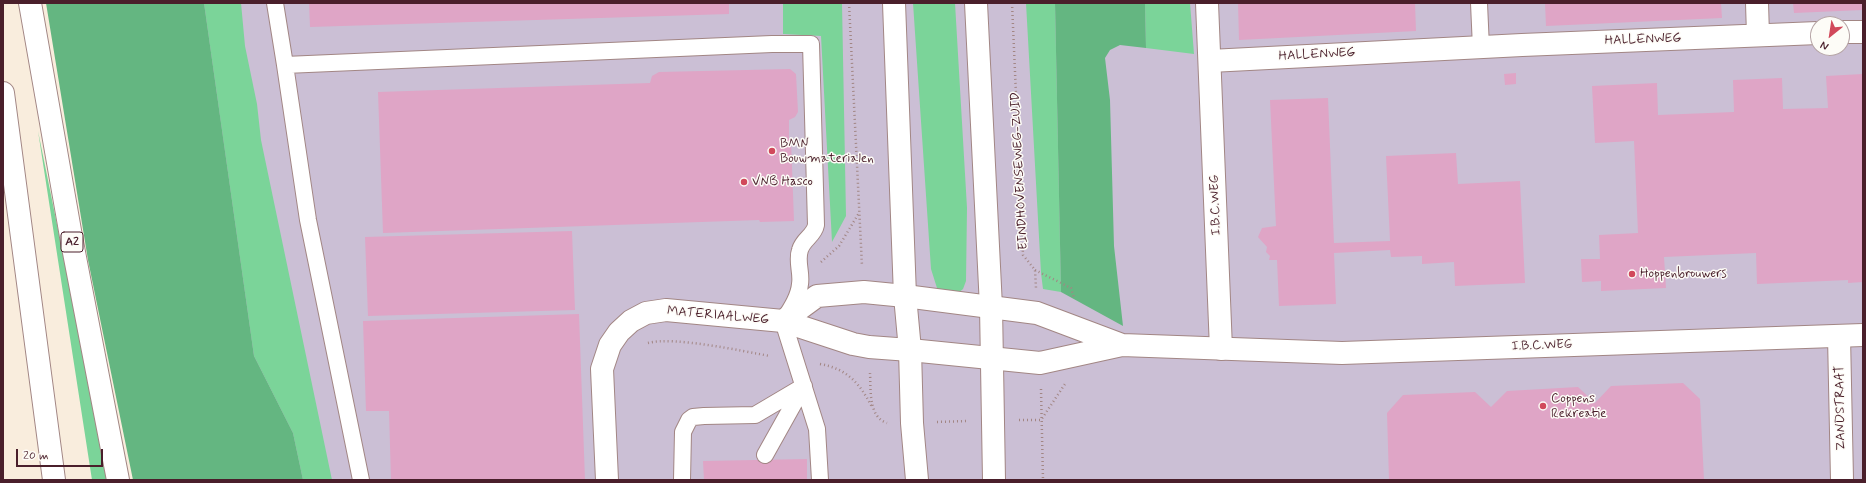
<!DOCTYPE html>
<style>
body{margin:0}
#map{position:relative;width:1866px;height:483px;overflow:hidden;background:#f9eddd;font-family:Mynerve,sans-serif}
canvas{display:block}
.frame{position:absolute;inset:0;border:4px solid #4a1f2b;pointer-events:none}
.north{position:absolute;left:1810px;top:16px;width:40px;height:40px;box-sizing:border-box;background:#fdfcf7;border:1px solid #b5a4a5;border-radius:50%;rotate:210deg;font-size:11px;font-weight:700;line-height:16px;text-align:center;color:#4a1f2b}
.north::after{content:'';display:block;margin:auto;width:14px;height:18px;background:#d1495b;clip-path:polygon(50% 0,100% 100%,50% 72%,0 100%)}
.scale{position:absolute;left:16px;top:449px;width:87px;height:18px;box-sizing:border-box;border:2px solid #4a1f2b;border-top:0;padding-left:5px;font-size:12px;line-height:14px;white-space:nowrap;color:#4a1f2b;-webkit-text-stroke:3px #fdfcf7;paint-order:stroke}
</style>
<div id="map">
<canvas width="1866" height="483"></canvas>
<div class="frame"></div>
<div class="north">N</div>
<div class="scale">20 m</div>
</div>
<script>
const ctx = document.querySelector('canvas').getContext('2d');
ctx.lineJoin = 'round';
function fillPath(path, color) { ctx.fillStyle = color; ctx.fill(path, 'evenodd'); }
function strokePath(path, color, width, dash) { ctx.strokeStyle = color; ctx.lineWidth = width; ctx.lineCap = dash ? 'butt' : 'round'; ctx.setLineDash(dash || []); ctx.stroke(path); }
function label(font, color, halo, rows, align = 'center') {
  ctx.font = font + ' Mynerve,sans-serif'; ctx.lineWidth = 3; ctx.setLineDash([]); ctx.textBaseline = 'middle'; ctx.strokeStyle = halo; ctx.fillStyle = color; for (const [text, x, y, turn = 0] of rows) {
    ctx.save(); ctx.translate(x, y); ctx.rotate((+turn || 0) * Math.PI / 180); ctx.textAlign = isNaN(turn) ? turn : align; if (halo) ctx.strokeText(text, 0, 0); ctx.fillText(text, 0, 0); ctx.restore();
  }
}
fillPath(new Path2D(`
 M140,3H1863V480H220ZM1818,24H1842V48H1818Z`), '#cbbfd5');
fillPath(new Path2D(`
 M204,3H241L245,46L257,104L261,140L332,480H303L293,433L254,356Z
 M783,3H842L846,216L832,242L821,36L783,34Z
 M913,3H955L967,208L966,281L963,289L957,294H943L937,288L931,269Z
 M1026,3H1055L1061,292L1043,289L1041,273Z
 M1145,3H1190L1194,54L1146,48Z
 M38,131L109,480H92Z`), '#7bd499');
fillPath(new Path2D(`
 M46,3H204L254,356L293,433L303,480H133L88,260Z
 M1055,3H1145L1146,48L1120,45L1110,50L1105,58L1110,100L1114,246L1123,326L1061,292Z`), '#64b681');
fillPath(new Path2D(`
 M309,3H729V14L310,27Z
 M1238,3H1415L1416,31L1239,40Z
 M1545,3H1721L1722,18L1546,26Z
 M1793,3H1863V10L1794,13Z
 M790,69L796,74L798,112L795,117L789,120V140H791L794,221L760,222L759,220L383,233L378,92L650,83L652,76L659,72Z
 M1516,73V84L1505,85L1504,74Z
 M1863,74V282L1848,283V280L1757,284L1756,253L1664,257L1666,288L1601,291V281L1582,282L1581,259H1600L1599,235L1638,233L1634,141L1595,143L1592,86L1657,83L1658,115L1734,112L1733,80L1782,78L1783,109L1828,108L1826,76Z
 M1328,98L1334,243L1390,241L1386,156L1456,153L1458,184L1520,181L1525,283L1455,286L1454,262L1422,264V256L1391,257L1390,250L1334,253L1336,304L1279,306L1277,260H1269L1270,256L1266,252L1267,247L1258,237L1262,228L1276,226L1270,100Z
 M572,231L575,310L368,316L365,237Z
 M579,314L585,480H391L389,411H366L363,321Z
 M1683,383L1700,399L1704,480H1389L1387,413L1403,395L1475,392L1491,407L1507,391L1578,387L1595,403L1611,386Z
 M807,459V480H704L703,461Z`), '#dfa5c6');
const lane = new Path2D(`
 M275,3L285,65L772,44H811L816,225C814,236 803,239 800,250C796,261 802,273 800,284C799,297 790,310 783,321L817,429L820,480
 M1479,3L1481,48
 M285,65L308,220L361,480
 M765,455L803,387
 M682,480L683,432L689,420L693,417L704,416L755,415L804,386`);
const street = new Path2D(`
 M1207,3L1221,349
 M1757,3L1758,35
 M1842,32H1863
 M1210,61L1522,45L1818,33
 M783,321L817,296L864,292L905,296
 M1839,336L1842,480
 M607,480L602,369L610,345L619,332L631,321L646,313L666,310L783,321L853,344L869,347L910,350`);
const secondary = new Path2D(`
 M905,296L1037,313L1122,345
 M910,350L1040,363L1122,345L1342,353L1863,335`);
const primary = new Path2D(`
 M894,3L905,296L910,350L912,423L917,480
 M976,3L991,307L994,480`);
const highway = new Path2D(`
 M30,3L72,242L118,480
 M3,93L54,480`);
strokePath(lane, '#a28684', 18);
strokePath(street, '#a28684', 24);
strokePath(secondary, '#a28684', 24);
strokePath(primary, '#a28684', 24);
strokePath(highway, '#a28684', 24);
strokePath(new Path2D(`
 M849,3L862,266
 M1012,3L1023,255L1035,270L1036,288
 M821,262L839,246L859,213
 M1035,270L1071,288L1074,298
 M648,343C673,336 742,351 770,356
 M820,364C848,369 860,384 872,407
 M870,373C871,389 868,417 887,423
 M1041,389L1043,480
 M1019,420H1041L1065,384
 M937,422L966,421`), '#a28684', 2.5, [1, 3]);
strokePath(lane, '#fff', 16);
strokePath(street, '#fff', 22);
strokePath(secondary, '#fff', 22);
strokePath(primary, '#fff', 22);
strokePath(highway, '#fff', 22);
for (const [x, y, r, color] of [
 [772,151,4,"#d1495b"],
 [744,182,4,"#d1495b"],
 [1632,274,4,"#d1495b"],
 [1543,406,4,"#d1495b"]
]) { const dot = new Path2D(); dot.arc(x, y, r, 0, 2 * Math.PI); ctx.fillStyle = color; ctx.fill(dot); strokePath(dot, '#fdfcf7', 1.5); }
for (const [x, y, w] of [
 [72,242,22]
]) { const box = new Path2D(); box.roundRect(x - w / 2, y - 10, w, 20, 3); ctx.fillStyle = '#fdfcf7'; ctx.fill(box); strokePath(box, '#4a1f2b', 1); }
label('bold 12px', '#4a1f2b', null, [
 ["A2",72,242]
]);
label('13px', '#4a1f2b', '#fdfcf7', [
 ["HALLENWEG",1643,40,-2],
 ["HALLENWEG",1317,55,-3],
 ["EINDHOVENSEWEG-ZUID",1020,171,-93],
 ["I.B.C.WEG",1216,205,-92],
 ["MATERIAALWEG",718,316,5],
 ["I.B.C.WEG",1542,346,-2],
 ["ZANDSTRAAT",1841,408,-91]
]);
label('13px', '#4a1f2b', '#fdfcf7', [
 ["BMN",780,144],
 ["Bouwmaterialen",780,159],
 ["VNB Hasco",752,182],
 ["Hoppenbrouwers",1640,274],
 ["Coppens",1551,399],
 ["Rekreatie",1551,414]
], 'left');
</script>
